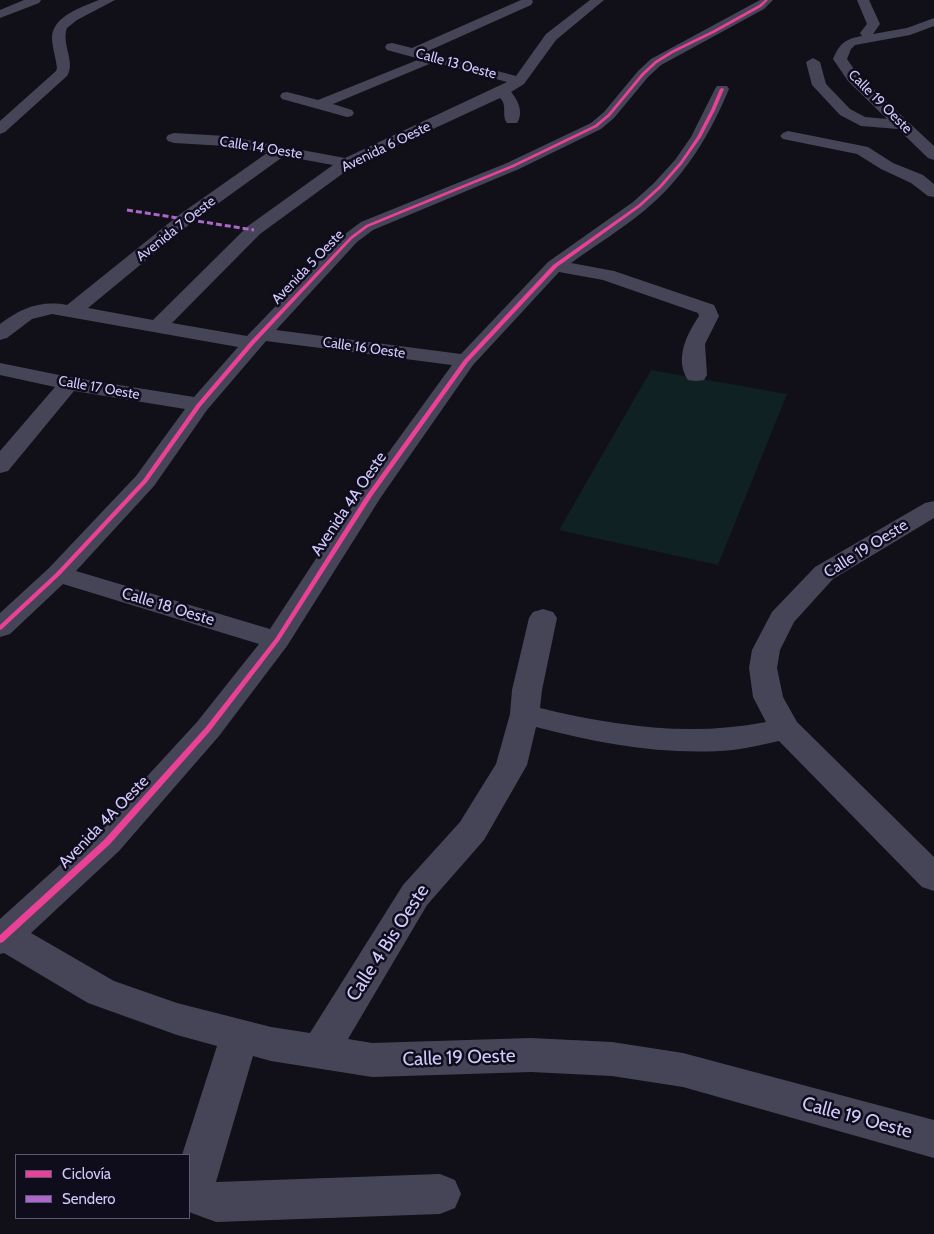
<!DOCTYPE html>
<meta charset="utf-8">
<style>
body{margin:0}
#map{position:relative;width:934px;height:1234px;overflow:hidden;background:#111018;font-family:Cabin,sans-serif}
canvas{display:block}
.legend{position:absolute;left:15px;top:1154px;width:175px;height:65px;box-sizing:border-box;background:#0f0c1b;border:1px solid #5c5875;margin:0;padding:6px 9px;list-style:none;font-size:15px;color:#d0c9fc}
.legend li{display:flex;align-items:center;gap:10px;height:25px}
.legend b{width:25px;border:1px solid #5c5875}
</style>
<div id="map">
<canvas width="934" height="1234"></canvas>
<ul class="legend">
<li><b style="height:6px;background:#ea4096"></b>Ciclovía</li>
<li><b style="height:6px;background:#ac68c9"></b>Sendero</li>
</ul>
</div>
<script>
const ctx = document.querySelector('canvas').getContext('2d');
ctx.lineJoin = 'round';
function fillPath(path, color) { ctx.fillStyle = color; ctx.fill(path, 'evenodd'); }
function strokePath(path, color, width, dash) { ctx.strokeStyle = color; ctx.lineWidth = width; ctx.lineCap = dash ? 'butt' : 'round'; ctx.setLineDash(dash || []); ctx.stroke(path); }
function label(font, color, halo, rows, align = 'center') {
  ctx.font = font + ' Cabin,sans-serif'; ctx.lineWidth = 5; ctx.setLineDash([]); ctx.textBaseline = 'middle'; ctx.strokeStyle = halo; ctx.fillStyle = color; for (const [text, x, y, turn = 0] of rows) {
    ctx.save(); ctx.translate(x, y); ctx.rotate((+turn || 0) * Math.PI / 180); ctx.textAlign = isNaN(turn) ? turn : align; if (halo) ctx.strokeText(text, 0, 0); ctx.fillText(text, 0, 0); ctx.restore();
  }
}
fillPath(new Path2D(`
 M651,370L787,394L718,565L559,530Z`), '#0f2122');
fillPath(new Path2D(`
 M24,0H41L39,3L0,18V10Z
 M99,0H115L77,20L67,28C61,44 76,62 67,76L5,132L0,134V121L56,71L57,68C56,58 52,47 52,37C53,16 82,7 99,0Z
 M521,0H532L533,2L531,5L426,52L516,76L546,34L590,0H604L556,40L524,84L511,92C518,100 524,113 517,123H507C501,115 508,106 500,98L353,166L260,234L172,323L247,336L345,234L361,222L507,163L591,123L604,112L638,71L651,59L760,0H773L764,9L661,65L648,77L614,118L601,129L519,169L373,230L357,242L276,330L461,354L548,262L633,202L654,183L675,160L691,137L715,89L717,86H727L729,89C710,135 684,178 645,210C622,229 596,245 571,263L614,271L714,305L719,316L705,344L707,375L704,380L696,381L688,380C674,359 687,334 699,316L698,313L603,280L559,272L473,365L381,497L287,646L219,736L119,851L31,933L114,981L177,1003L271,1027L310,1033L403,885L460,822L496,764L510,714L512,690L529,618L533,612L543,609L553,612L557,618L542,690L540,708C615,726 690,737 766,722L753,697L749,668L752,650L772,612L815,567L925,503L934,501V518L833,579L794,622L780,650L777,668L783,697L797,722L934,857V891L922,887L779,741C764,744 748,748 733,750C667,756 601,744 536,727L527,765L484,840L427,905L348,1039L372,1043L531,1038L612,1042L683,1053L934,1120V1158L683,1087L612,1076L531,1072L372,1077L271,1061L253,1056L216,1182L440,1174L455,1180L461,1194L455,1208L440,1214L216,1222L189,1212V1155H182L217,1046L177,1035L88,1003L4,953L0,954V919L95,833L197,722L259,644L63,584L10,634L0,637V613L49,568L136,476L185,409L74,391L8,471L0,473V451L55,387L0,375V363L69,377L194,397L238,347L52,314L32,319L7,338L0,340V324C21,308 41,300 67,305L179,215L267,153L226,146L174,143L168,141L166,138L168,135L174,133L226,136L345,158L507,82L434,62L333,104L352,110L354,113L352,116L347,117L282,99L280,96L282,93L287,92L318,100L420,59L387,50L385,47L387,44L392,43L412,48ZM284,156L333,165L248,226L153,320L88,308L191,223ZM266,341L452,365L357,496L270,629L76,571L154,486L207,410Z
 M857,0H869L880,24L873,34L907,28L934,18V26L910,35L855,45L851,49L847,59L858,75L934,146V160L928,158L898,129L861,126L840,115L812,85L806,62L813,58L820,62L826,84L850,109L865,117L887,119L848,81L833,59C840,43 845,39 862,36L860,33L867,24Z
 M788,131L868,147L893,163L923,175L934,184V197L928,196L911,183L881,169L857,154L783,139L780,136L783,133Z`), '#464558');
strokePath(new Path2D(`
 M127,210L254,230`), '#ac68c9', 3, [6, 3]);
fillPath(new Path2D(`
 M765,0H768L761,7L714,33L673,53L657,63L644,75L610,116L597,127L514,167L368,227L352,239L254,344L201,406L147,482L60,575L2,629L0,630V625L56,573L143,480L197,404L250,342L350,237L366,225L512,165L595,125L608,114L642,73L655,61L671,51L712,31L759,5Z
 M722,88L724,89L715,110L701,137L682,164L661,188L640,207L557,267L468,362L372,496L279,641L210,731L110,844L3,942L0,943V935L104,840L206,727L275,639L366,496L464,360L553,265L638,205L659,186L680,162L697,137L711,110L720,89Z`), '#ea4096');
label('14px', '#d0c9fc', '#0f0c1b', [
 ["Calle 13 Oeste",456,64,15],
 ["Calle 19 Oeste",880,102,45],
 ["Avenida 6 Oeste",386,147,-26],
 ["Calle 14 Oeste",261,148,9],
 ["Avenida 7 Oeste",176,229,-38],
 ["Avenida 5 Oeste",308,267,-46],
 ["Calle 16 Oeste",364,348,8],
 ["Calle 17 Oeste",99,388,10]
]);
label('16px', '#d0c9fc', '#0f0c1b', [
 ["Avenida 4A Oeste",349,504,-56],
 ["Calle 19 Oeste",866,549,-32],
 ["Calle 18 Oeste",168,607,17],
 ["Avenida 4A Oeste",104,822,-46]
]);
label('19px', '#d0c9fc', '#0f0c1b', [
 ["Calle 4 Bis Oeste",388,943,-57],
 ["Calle 19 Oeste",459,1058,-2],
 ["Calle 19 Oeste",857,1118,15]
]);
</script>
